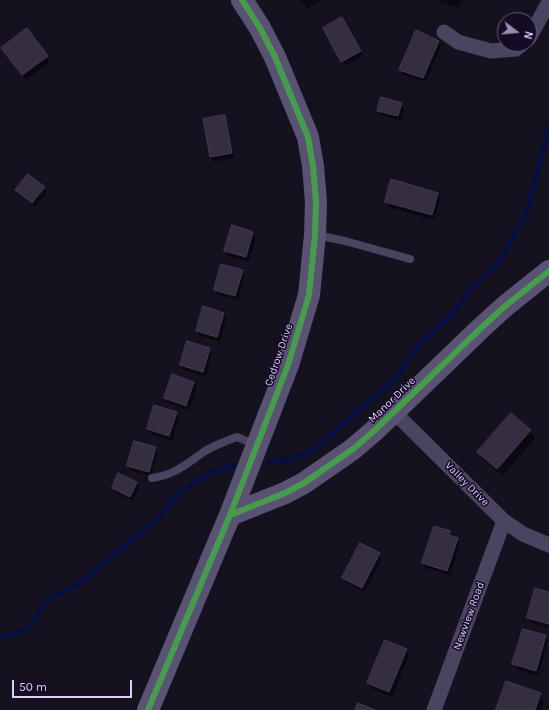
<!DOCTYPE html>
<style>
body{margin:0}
#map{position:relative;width:549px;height:710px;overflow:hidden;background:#15111e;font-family:Karla,sans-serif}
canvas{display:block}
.north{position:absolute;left:497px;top:12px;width:40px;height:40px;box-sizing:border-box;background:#140b24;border:1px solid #65597c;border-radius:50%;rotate:106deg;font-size:11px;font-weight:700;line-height:16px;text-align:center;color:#deceff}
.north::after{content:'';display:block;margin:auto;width:14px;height:18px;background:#988cb0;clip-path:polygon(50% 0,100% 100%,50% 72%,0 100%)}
.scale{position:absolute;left:12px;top:680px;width:120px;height:18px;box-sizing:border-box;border:2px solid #deceff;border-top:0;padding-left:5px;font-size:12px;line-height:14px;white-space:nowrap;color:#deceff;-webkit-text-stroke:3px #140b24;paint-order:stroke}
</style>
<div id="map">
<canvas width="549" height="710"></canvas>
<div class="north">N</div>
<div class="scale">50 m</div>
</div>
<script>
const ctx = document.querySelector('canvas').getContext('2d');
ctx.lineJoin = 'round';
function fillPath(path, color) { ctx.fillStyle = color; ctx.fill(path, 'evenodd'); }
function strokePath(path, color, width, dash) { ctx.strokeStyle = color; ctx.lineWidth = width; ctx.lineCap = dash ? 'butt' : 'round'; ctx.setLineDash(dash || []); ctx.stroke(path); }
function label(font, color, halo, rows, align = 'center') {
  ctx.font = font + ' Karla,sans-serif'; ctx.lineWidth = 3; ctx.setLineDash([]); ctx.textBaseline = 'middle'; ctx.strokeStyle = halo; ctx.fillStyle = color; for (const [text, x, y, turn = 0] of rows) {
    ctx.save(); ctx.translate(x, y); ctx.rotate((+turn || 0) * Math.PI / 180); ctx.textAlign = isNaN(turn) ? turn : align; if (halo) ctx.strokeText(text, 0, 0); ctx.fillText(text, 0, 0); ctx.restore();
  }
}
fillPath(new Path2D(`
 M301,0H321L307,9Z
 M435,0H462L459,8Z
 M342,19L363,56L345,66L324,28Z
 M416,32L439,41L441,46L426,82L403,75L400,70Z
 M5,53L47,57L50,62L26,80Z
 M401,104L404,109L401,121L381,115L378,110Z
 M224,116L227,121L234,158L214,162L211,157Z
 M44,188L47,193L35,207L19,195L17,190Z
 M438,194L440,199L434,220L389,207L386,201Z
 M253,233L256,238L249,262L228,256L225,251Z
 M242,271L245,276L238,300L218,295L215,290Z
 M224,313L227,318L220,342L200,336L197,331Z
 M187,342L209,349L212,354L206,377L184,370L181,365Z
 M194,383L197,388L189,410L168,403L165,398Z
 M176,413L179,418L172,441L151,434L148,429Z
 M511,414L530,431L535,439L502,476L483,459L478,452Z
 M155,448L158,453L151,476L131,471L128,466Z
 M136,483L139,488L133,501L116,493L113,488Z
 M450,532L453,537L457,539L460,544L450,575L426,568L423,563Z
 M379,554L382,559L364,592L346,583L343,578Z
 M549,593V628L531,623L528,618Z
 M545,636L548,641L538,676L516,669L513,664Z
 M406,650L409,655L392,697L371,688L368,682Z
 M540,694L544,701L541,710H497Z`), '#0007');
strokePath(new Path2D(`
 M269,462L293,459L314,449L333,433L398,376L415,349L455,311L471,289L500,261L526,213L549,128
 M0,636L11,635L29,628L46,601L80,583L158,518L180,492L215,470L233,466`), '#060e41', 5);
const building = new Path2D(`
 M342,17L361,51L341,62L323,28Z
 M27,28L48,56L22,75L1,48Z
 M416,30L439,41L423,78L399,70Z
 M381,97L402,103L398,116L377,111Z
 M225,115L232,153L210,157L203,119Z
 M28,174L45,187L32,203L15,190Z
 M391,179L438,193L432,215L385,202Z
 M232,225L253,232L246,257L224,251Z
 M221,264L243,270L235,296L214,290Z
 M203,306L224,313L217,337L196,331Z
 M187,341L210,348L203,372L180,365Z
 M172,374L194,382L186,406L164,398Z
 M154,405L177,412L169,436L147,429Z
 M511,413L531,430L497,469L477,452Z
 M134,441L156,447L149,472L127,466Z
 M118,473L137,482L130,497L112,488Z
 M434,526L451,531L449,535L458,538L447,571L422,563Z
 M360,543L380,553L362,588L342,578Z
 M535,588L549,592V624L527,618Z
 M523,629L546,635L536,671L512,664Z
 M385,640L407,649L389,692L367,683Z
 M506,681L541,693L535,710H496Z
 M358,703L375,710H355Z`);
fillPath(building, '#352e40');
strokePath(building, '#433a53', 1);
strokePath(new Path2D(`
 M316,235L345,241L410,259
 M152,478C175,475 186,464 205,451C215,445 226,441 237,437L256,445`), '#4b4460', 8);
strokePath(new Path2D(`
 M444,32L458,42L491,51L516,49L522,44
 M529,38L549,2
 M394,412L504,521L523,534L549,545
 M434,710L504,521`), '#4b4460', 15);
strokePath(new Path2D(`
 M230,515L285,493L304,483L353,449L375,430L480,329L504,307L549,271
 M148,710L230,515L288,365L309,295L315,235L316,202L313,166L308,137L275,57L260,28L242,0`), '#5a5272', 22);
strokePath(new Path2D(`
 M230,515L285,493L304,483L353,449L375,430L480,329L504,307L549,271
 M148,710L230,515L288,365L309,295L315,235L316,202L313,166L308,137L275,57L260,28L242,0`), '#469c4c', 6);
label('11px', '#deceff', '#140b24', [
 ["Cedrow Drive",279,355,-71],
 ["Manor Drive",392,400,-44],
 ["Valley Drive",467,484,45],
 ["Newview Road",469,616,-70]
]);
</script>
